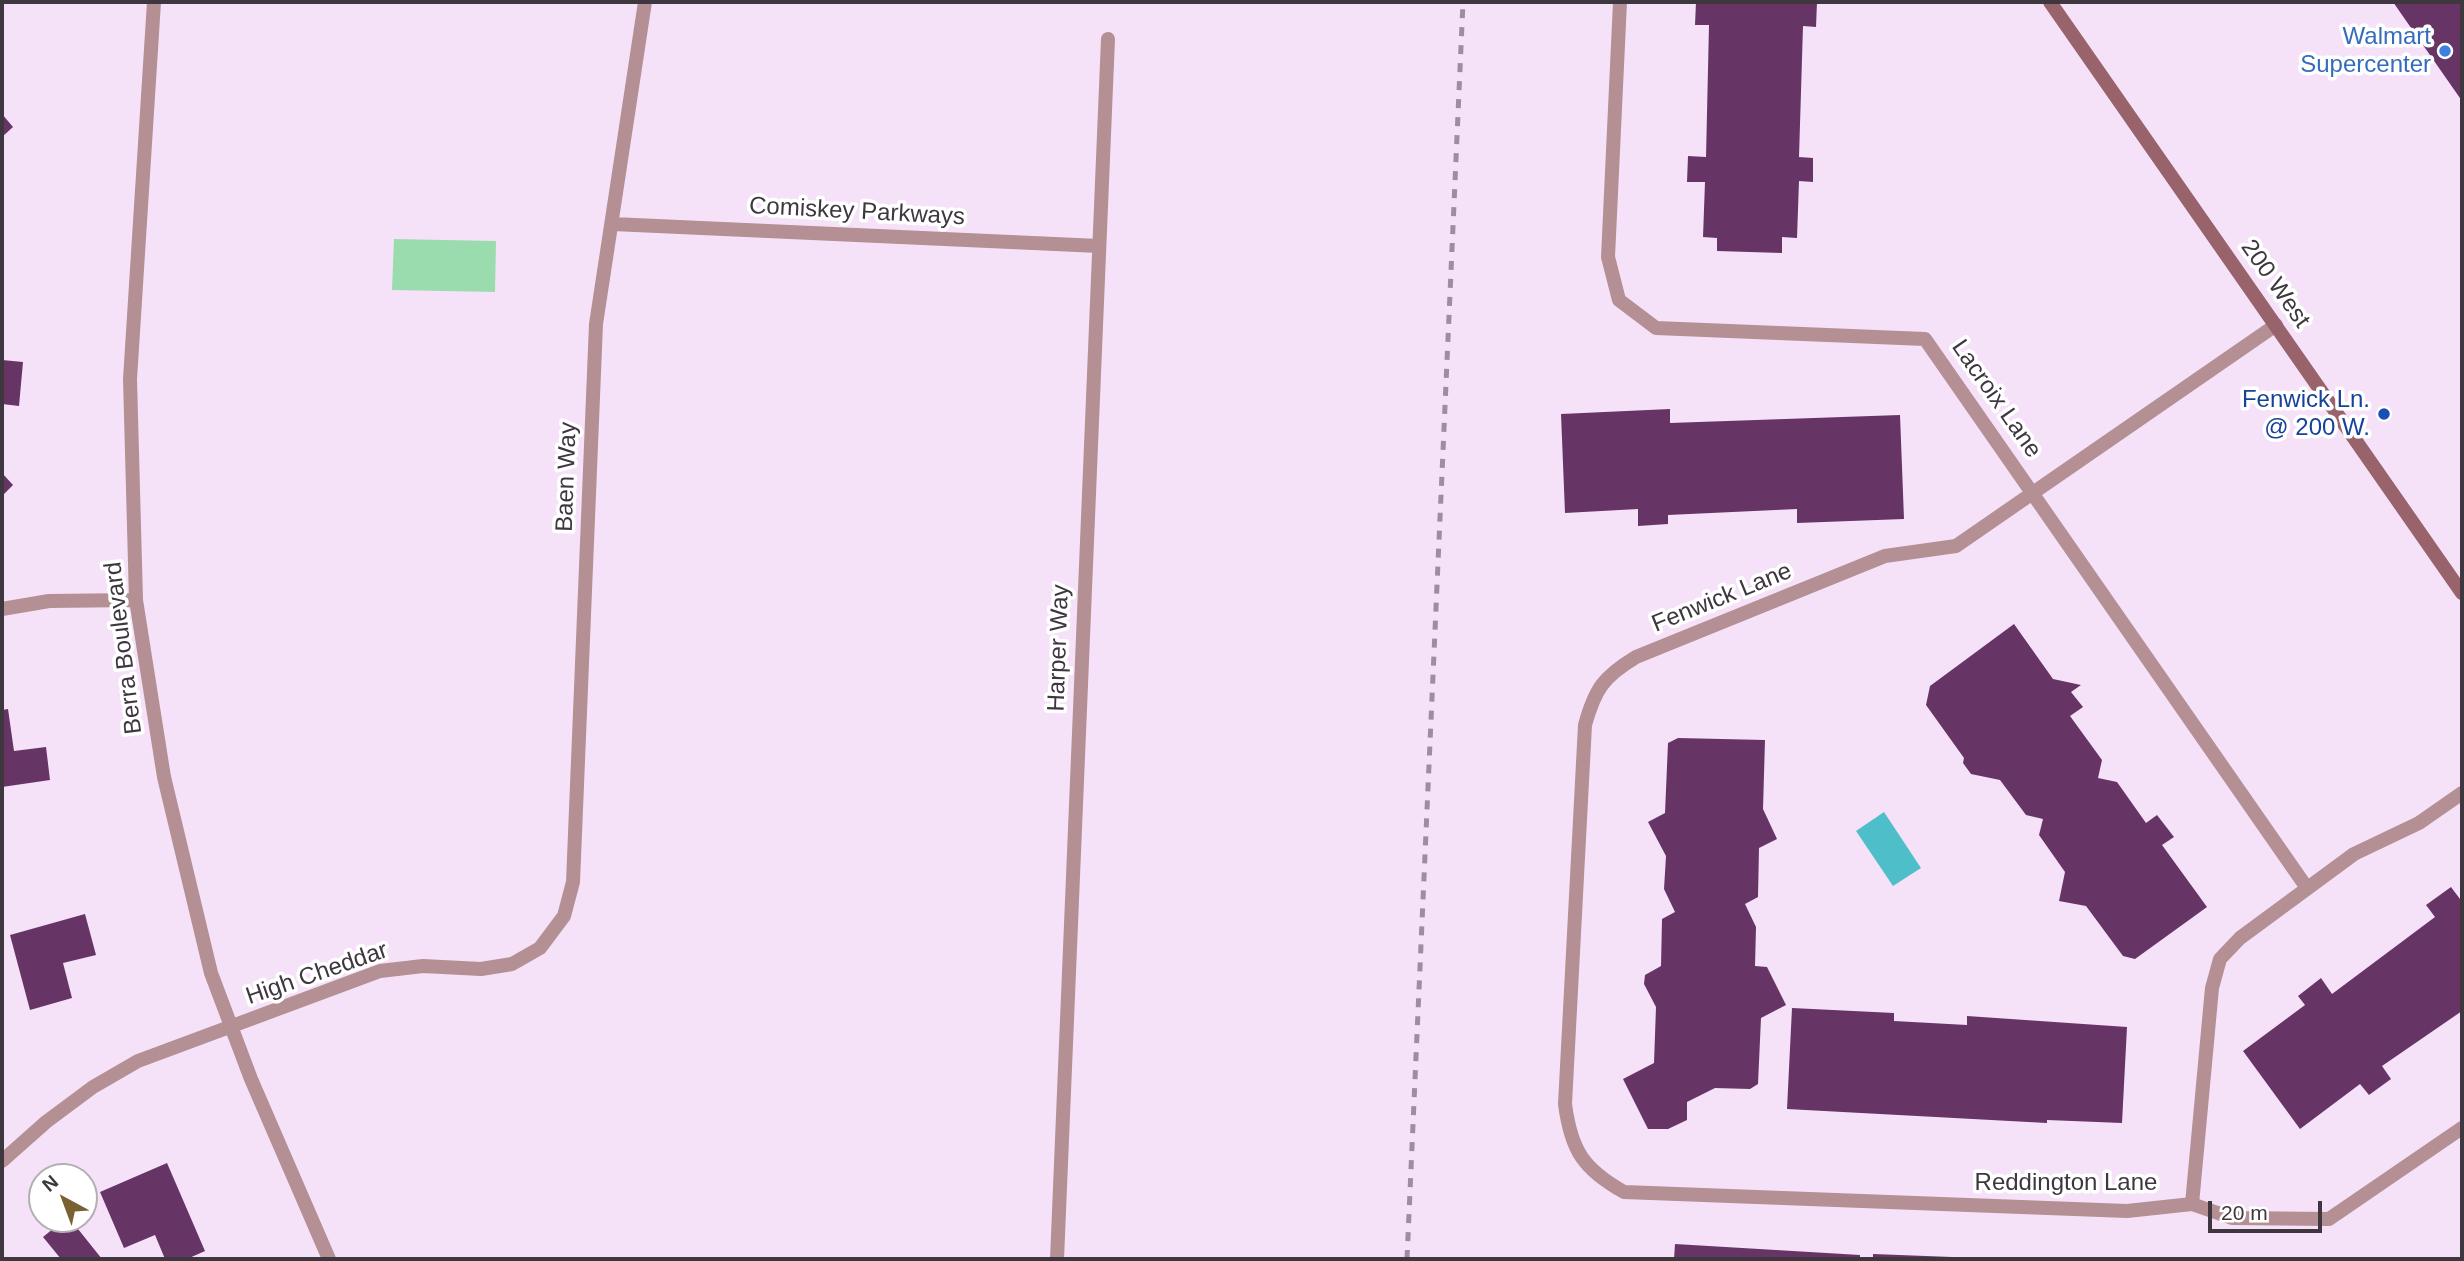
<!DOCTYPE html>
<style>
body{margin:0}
#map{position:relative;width:2464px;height:1261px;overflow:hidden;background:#f5e2f9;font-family:Helvetica,sans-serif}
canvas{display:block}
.frame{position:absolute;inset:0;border:4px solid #3f3740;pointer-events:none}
.north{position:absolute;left:28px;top:1163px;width:70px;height:70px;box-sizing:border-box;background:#fff;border:2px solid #b2afb3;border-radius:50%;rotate:319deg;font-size:19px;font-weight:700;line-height:28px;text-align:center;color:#3f3740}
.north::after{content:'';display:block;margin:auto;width:24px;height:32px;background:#7a6132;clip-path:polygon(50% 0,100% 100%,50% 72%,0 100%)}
.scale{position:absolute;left:2208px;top:1201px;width:114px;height:32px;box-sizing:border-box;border:4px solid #3f3740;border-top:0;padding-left:9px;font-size:21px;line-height:24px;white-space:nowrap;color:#3f3740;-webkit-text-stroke:5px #fff;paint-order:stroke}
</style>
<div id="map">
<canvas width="2464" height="1261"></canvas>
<div class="frame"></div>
<div class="north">N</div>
<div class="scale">20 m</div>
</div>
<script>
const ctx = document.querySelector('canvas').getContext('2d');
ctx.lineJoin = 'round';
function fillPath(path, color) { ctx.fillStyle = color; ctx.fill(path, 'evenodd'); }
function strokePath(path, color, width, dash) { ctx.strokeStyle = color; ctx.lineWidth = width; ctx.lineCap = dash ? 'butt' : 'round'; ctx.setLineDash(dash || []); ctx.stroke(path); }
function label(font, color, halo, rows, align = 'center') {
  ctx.font = font + ' Helvetica,sans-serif'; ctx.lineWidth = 7; ctx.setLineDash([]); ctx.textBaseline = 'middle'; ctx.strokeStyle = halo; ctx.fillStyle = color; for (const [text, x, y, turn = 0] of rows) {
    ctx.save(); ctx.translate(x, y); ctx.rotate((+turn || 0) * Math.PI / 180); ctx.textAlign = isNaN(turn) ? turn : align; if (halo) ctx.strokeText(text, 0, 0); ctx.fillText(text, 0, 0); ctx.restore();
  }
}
fillPath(new Path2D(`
 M394,239L496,241L495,292L392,290Z`), '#9bdcae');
fillPath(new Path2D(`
 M1884,812L1921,868L1893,886L1856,831Z`), '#4ebfc8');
fillPath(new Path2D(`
 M1696,2H1817L1816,27L1803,26L1799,157L1813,158V182L1799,181L1797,238L1782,237V253L1717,251V238L1703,237L1705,182H1687L1688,156L1706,157L1709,25H1695Z
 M2393,2H2462V101Z
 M2,114L13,127L2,137Z
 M2,360L23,362L19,406L2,404Z
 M1670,409V423L1900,415L1904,519L1797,523V509L1668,515V524L1638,526V509L1565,513L1561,414Z
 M2,473L13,485L2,496Z
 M2014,624L2053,679L2081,685L2071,692L2083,707L2070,716L2102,760L2098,778L2117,782L2146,823L2157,815L2174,837L2162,845L2207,907L2135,959L2123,956L2086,906L2059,901L2065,872L2039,835L2043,819L2026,815L2000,780L1971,774L1963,763L1964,758L1926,705L1930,686Z
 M8,709L14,751L46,747L50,780L2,787V710Z
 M1678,738L1765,740L1763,809L1777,839L1759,848L1758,897L1745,904L1756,927L1755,966L1767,967L1786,1005L1761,1018L1758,1084L1750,1089L1715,1088L1687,1102V1120L1668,1129H1648L1623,1079L1654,1063L1656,1007L1644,984L1645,975L1661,966L1662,919L1675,912L1664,889L1666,856L1648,822L1665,813L1668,743Z
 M2451,887L2460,899L2462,898V1011L2382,1066L2391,1079L2369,1095L2360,1084L2300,1129L2243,1051L2305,1005L2298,996L2321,978L2332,994L2435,917L2426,905Z
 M85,914L96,955L63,963L72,998L30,1010L10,935Z
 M1792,1008L1894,1013V1021L1967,1025V1016L2127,1027L2122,1123L2047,1120V1123L1787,1109Z
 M167,1163L205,1251L187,1259H165L155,1235L124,1248L100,1192Z
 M65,1219H70L102,1259H61L43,1237Z
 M1675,1244L1860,1255V1259H1674Z
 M1873,1254L1952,1257V1259H1873Z`), '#673466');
strokePath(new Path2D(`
 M2192,1204L2232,1218L2329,1219L2462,1128`), '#b48f94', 14);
strokePath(new Path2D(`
 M154,2L130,379L136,600L164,777L211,973L251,1079L329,1259
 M1620,2L1608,257L1619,300L1656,328L1925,339L2307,888
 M613,224L1099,246
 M2276,325L1956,546L1885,556L1636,657C1603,677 1595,689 1585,725L1565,1104C1571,1150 1583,1169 1624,1192L2127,1211L2192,1204L2212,988L2220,959L2240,938L2354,854L2419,823L2462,793
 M2,609L49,601L136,600
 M2,1161L46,1122L93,1087L138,1061L380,971L423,966L481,969L512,964L540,948L564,916L573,882L596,324L645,2
 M1057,1259L1108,39`), '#b48f94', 14);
strokePath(new Path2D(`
 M2050,2L2462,593`), '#98636b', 14);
strokePath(new Path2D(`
 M1407,1259L1463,2`), '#9c8e9f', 5, [9, 9]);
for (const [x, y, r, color] of [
 [2445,51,7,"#3f7fe0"],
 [2384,414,7,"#1a4fb4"]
]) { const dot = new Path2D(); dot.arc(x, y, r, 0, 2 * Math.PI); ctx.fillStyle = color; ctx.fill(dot); strokePath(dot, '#fff', 2.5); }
label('24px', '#366cbe', '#fff', [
 ["Walmart",2431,37],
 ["Supercenter",2431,65]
], 'right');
label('24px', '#3f3740', '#fff', [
 ["Comiskey Parkways",857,212,3],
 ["200 West",2275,284,55],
 ["Lacroix Lane",1996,399,55],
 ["Baen Way",567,477,-88],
 ["Fenwick Lane",1722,598,-22],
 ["Berra Boulevard",124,648,-97],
 ["Harper Way",1059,648,-88],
 ["High Cheddar",317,974,-19],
 ["Reddington Lane",2066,1183]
]);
label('24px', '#164399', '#fff', [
 ["Fenwick Ln.",2370,400],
 ["@ 200 W.",2370,428]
], 'right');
</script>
